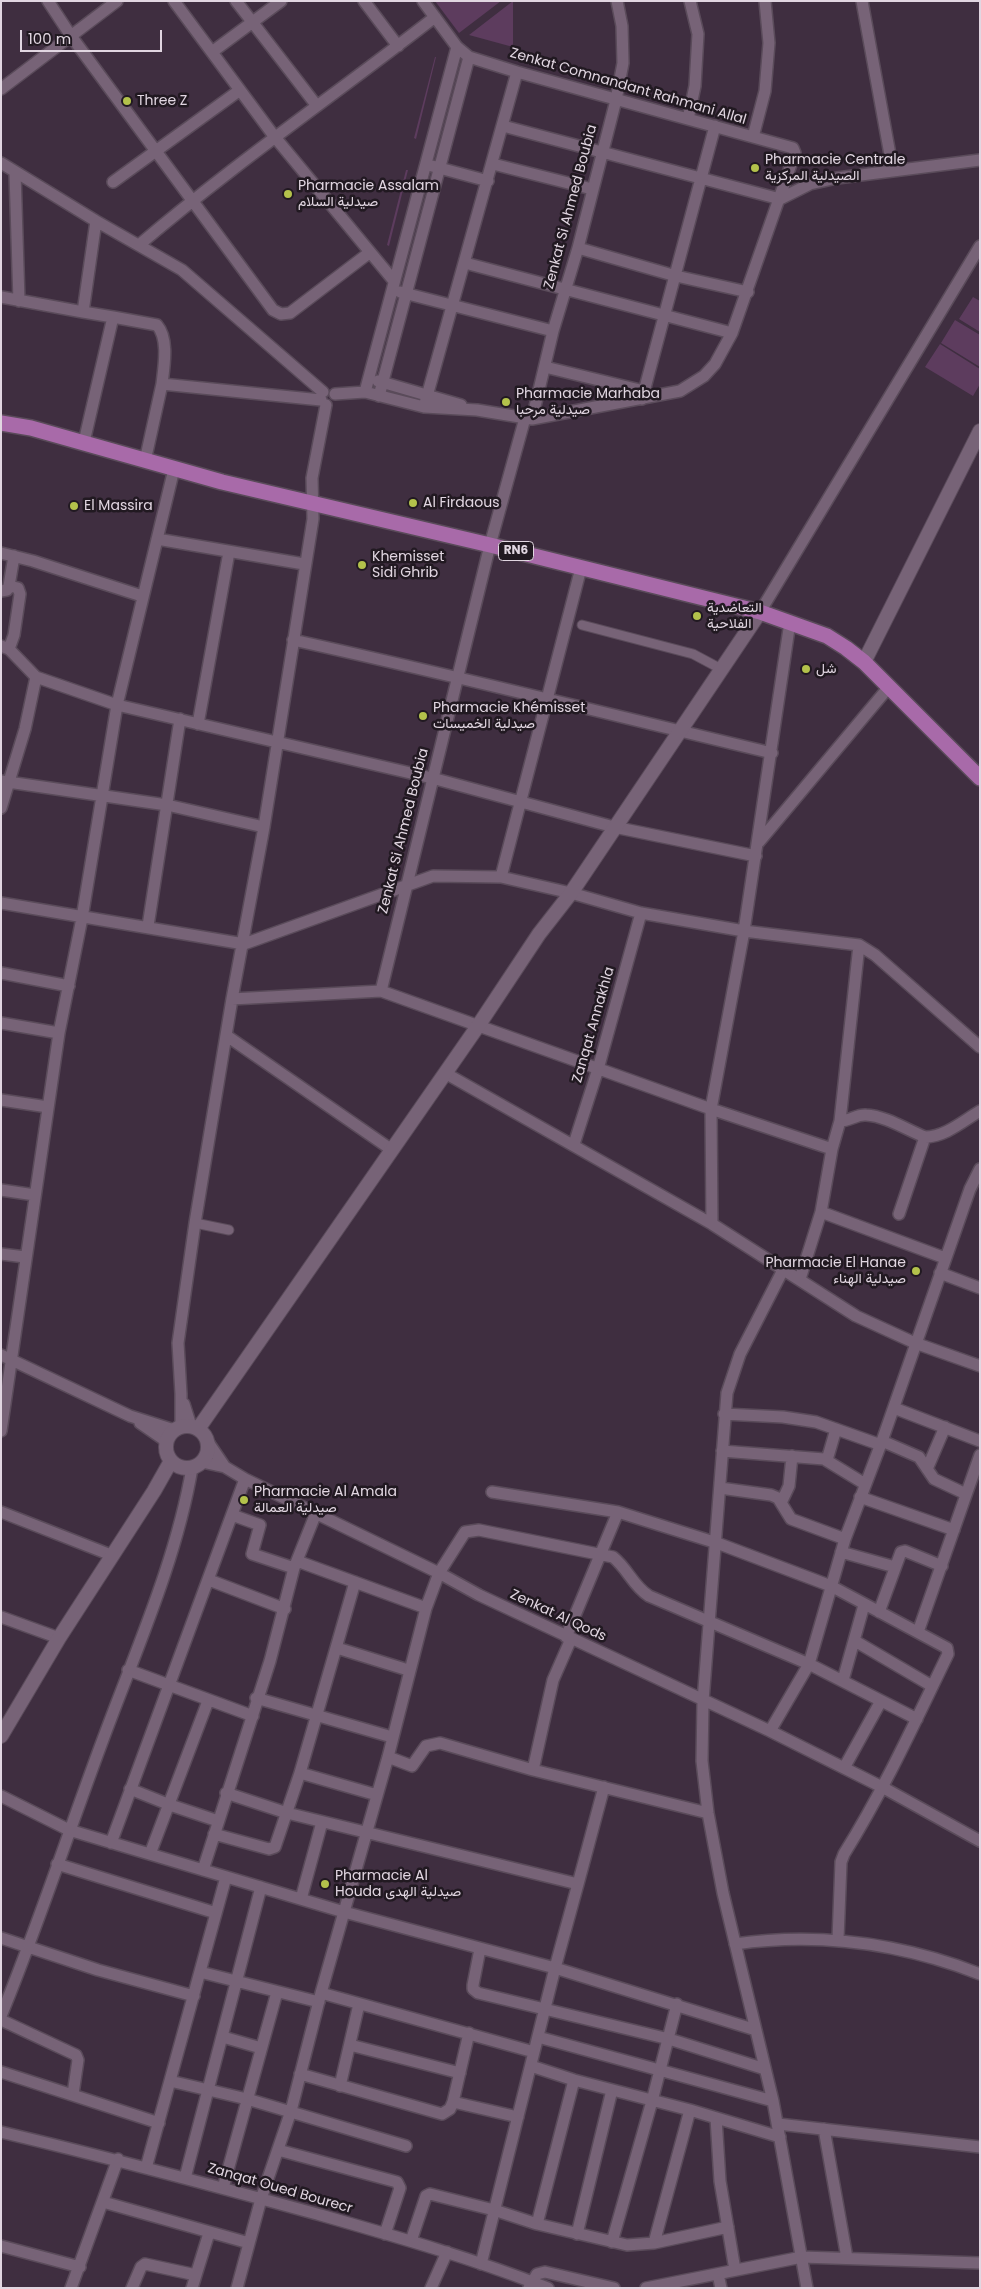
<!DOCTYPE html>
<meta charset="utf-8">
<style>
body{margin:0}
#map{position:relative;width:981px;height:2289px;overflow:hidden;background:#3f2e40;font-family:Poppins,sans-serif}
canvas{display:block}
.frame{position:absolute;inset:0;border:2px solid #e1d6e1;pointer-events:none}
.scale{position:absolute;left:20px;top:30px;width:142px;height:22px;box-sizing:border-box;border:2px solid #e1d6e1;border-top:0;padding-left:6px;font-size:15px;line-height:18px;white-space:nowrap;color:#e1d6e1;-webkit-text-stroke:4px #211921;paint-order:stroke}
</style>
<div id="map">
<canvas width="981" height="2289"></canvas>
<div class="frame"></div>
<div class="scale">100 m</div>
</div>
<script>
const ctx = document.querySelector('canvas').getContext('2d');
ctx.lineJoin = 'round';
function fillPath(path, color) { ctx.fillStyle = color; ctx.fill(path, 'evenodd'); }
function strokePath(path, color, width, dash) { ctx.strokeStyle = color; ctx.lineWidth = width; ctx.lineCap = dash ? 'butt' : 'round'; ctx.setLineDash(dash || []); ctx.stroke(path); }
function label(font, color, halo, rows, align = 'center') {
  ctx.font = font + ' Poppins,Vazirmatn,sans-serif'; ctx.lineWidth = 5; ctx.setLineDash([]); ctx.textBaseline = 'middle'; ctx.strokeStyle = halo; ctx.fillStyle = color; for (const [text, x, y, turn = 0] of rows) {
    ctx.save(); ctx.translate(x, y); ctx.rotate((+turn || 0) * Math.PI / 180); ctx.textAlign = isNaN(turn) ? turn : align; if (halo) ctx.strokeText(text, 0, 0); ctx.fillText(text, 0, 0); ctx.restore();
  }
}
fillPath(new Path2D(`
 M435,1H501L459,33Z
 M513,1V47L469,35Z
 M435,57H436L416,139L414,138Z
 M406,170H408L389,246L387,245Z
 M973,297L980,301V332L959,319Z
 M955,320L980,335V367L941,343Z
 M940,344L980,369V384L973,396L925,367Z`), '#5d3c5e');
const pedestrian = new Path2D(`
 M582,625L693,654L723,670
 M195,1223L229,1230`);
const minor = new Path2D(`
 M48,1L71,36L273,310L281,314L290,313L369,253
 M174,1L274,136L394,281
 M236,1L317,106
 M364,1L398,46
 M862,1L893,171
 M212,52L281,1
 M1,89L117,1
 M688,119L695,86L698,34L690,1
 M503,126L780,199L810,184L837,178L980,160
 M753,137L765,91L769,43L765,1
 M1,163L96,221L182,270L323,392
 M493,164L592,189
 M432,166L488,181
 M15,173L19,301
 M113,182L240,90
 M96,221L83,312L113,317
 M139,245C234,164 336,94 435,17
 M578,248L676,276L748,292
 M465,263L732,333
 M400,292L553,331
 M1,297L83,312
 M545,367L644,391
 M378,381L461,405
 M365,392L457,47
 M335,394L365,392L424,407L477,410L532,419L680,391L704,376L715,364L732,333L795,153L793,148L517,72L469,57L457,47L423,1
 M379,396L469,57
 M642,399L715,126
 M424,407L517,72
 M532,419L553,331L578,248L616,100L623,63L622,26L617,1
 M84,442L113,317L157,325C169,339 164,366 162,384
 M145,461L162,384L321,400
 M157,539L304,564
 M1,553L33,561L142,596
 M1,591L7,590L9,586L14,556
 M760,612L980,246
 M293,640C453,675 612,715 772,753
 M1,646L9,649L36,677L117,705L432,778L614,827L756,856
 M9,649L14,635L20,594L18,588L9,586
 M198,724L229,552
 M1,781L167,805L264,827
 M1,808L25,729L36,677
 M759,842L888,688
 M501,877L581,568
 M1,903L244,944L433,876L501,877L571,893L641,913L744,931L859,945L875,955L980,1047
 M148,926L180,719
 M1,973L69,986
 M381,991L490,545L525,418
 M232,999L381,991L711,1109L832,1149L840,1121C850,1121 857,1114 866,1115C886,1116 907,1130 925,1137C945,1137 963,1121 980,1111
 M1,1023L59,1033
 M227,1036L392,1150
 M445,1073L712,1224L856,1316L915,1343L980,1366
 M1,1100L48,1107
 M840,1121L859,945
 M574,1144L598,1069L641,913
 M1,1190L35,1195
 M821,1212L945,1258
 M899,1214L925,1137
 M712,1224L711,1109L744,931L790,622
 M1,1254L25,1257
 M784,1268L740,1354L727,1393L703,1701L702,1761L708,1813L723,1893L773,2101L807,2288
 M940,1273L980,1288
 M800,1279L821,1212L832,1149
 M1,1355L130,1416L174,1430
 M184,1404L191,1426
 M894,1408L980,1441
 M724,1414L783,1417L816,1422L881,1445
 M140,1423L166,1441
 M181,1427V1394L178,1343L195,1223L232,999L264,827L313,519L312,478L326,405
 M1,1431L59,1033L82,918L117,705L174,469
 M882,1441L919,1457L934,1479L966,1494
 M208,1442L225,1467
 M722,1451L824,1459L865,1484
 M827,1460L836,1429
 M202,1462L225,1467L245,1479L439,1573L479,1595L770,1731L882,1787L980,1841
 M927,1469L945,1427
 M720,1488L771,1495L778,1498L791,1519L845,1539
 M492,1492L618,1512L717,1543L831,1586L947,1648L948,1654C915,1722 884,1790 844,1854L841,1862L838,1939
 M860,1497L954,1530
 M781,1503L789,1486L792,1456
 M1,1512L111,1555
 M232,1515L260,1525L252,1554L294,1568
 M841,1552L895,1567
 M297,1561L426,1608
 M209,1580L285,1609
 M879,1612L901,1552L905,1551L942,1566
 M1,1617L59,1638
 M918,1632L980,1455
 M566,1637L618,1512
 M855,1641L932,1686
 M337,1648L408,1670
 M128,1670L253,1716
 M843,1680L864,1605
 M256,1698L392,1737
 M770,1731L809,1664L845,1539L882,1441L970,1189L980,1169
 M388,1757L412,1766L426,1746L440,1743L533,1770L708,1813
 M844,1768L881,1701
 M533,1770L553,1680L571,1639
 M300,1773L377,1795
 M130,1789L170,1805L218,1821
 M226,1793L287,1813L578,1884L555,1968L481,2264
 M1,1796L69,1830L344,1912L555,1968L756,2030
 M214,1834L269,1849L275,1847L300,1773L355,1582
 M111,1843L245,1479
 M150,1854L208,1701
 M57,1864L216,1913
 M203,1870L270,1661L294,1568L316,1513
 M578,1884L604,1787
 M301,1899L322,1822
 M1,1938L98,1970L194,1996
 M735,1944C820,1932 900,1943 980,1974
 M480,1949L473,1985V1989L478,1993L669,2039L765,2069
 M200,1972L319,2002
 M321,1993L534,2052
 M1,2016C38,1926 68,1833 102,1742C135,1652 176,1562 192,1468
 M1,2020L76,2055L78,2060L73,2094
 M223,2037L261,2048
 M538,2037L773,2101
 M350,2045L460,2073
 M531,2066L574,2080L690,2110L780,2137
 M1,2072L159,2123
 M300,2074L442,2114L450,2109L453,2102L469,2033
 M170,2081L247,2099L406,2146
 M340,2086L359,2004
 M453,2102L518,2117
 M716,2118L720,2181L735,2270
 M778,2124L980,2147
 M824,2129L847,2258
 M1,2132C107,2157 212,2185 317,2214C394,2236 472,2258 548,2288
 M278,2150L397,2182L400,2188L385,2234
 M146,2168L226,1877
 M185,2178L261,1887
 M223,2188L277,1992
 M103,2202L249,2243
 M537,2224L574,2080
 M577,2234L612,2090
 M411,2241L426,2196L430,2194L494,2210L537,2224L627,2245L654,2243L728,2227
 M612,2242L652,2101L677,2004
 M654,2243L690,2110
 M1,2246L80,2267
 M718,2274L721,2288
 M71,2288L118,2159
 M132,2288L141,2267L145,2264L196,2275
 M192,2288L209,2233
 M237,2288L261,2199L291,2111L321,1993L388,1757L426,1608L439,1573L465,1532L479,1530L613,1557C628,1569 633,1586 649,1596L809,1664L917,1719
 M431,2288L447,2252
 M529,2288L537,2274L545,2272L614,2288
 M646,2288L802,2257L980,2263`);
const tertiary = new Path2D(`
 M864,662L980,431
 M166 1447a21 21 0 1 1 42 0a21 21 0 1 1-42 0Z
 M198,1429L478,1026L539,934L571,893L760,612
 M1,1736L59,1638L154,1491L171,1461`);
const primary = new Path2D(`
 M1,423L31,428L222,482L490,545L760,612L827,636L846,648L864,662L980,778`);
strokePath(pedestrian, '#5a4b5a', 11);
strokePath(minor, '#5a4b5a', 14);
strokePath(tertiary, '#5a4b5a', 16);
strokePath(primary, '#5a4b5a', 18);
strokePath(pedestrian, '#776377', 9);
strokePath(minor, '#776377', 11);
strokePath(tertiary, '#776377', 14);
strokePath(primary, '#a86aa9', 15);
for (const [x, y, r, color] of [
 [127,101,5,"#b3c24b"],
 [755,168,5,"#b3c24b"],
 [288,194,5,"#b3c24b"],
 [506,402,5,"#b3c24b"],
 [413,503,5,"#b3c24b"],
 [74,506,5,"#b3c24b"],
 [362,565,5,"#b3c24b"],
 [697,616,5,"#b3c24b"],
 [806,669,5,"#b3c24b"],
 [423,716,5,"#b3c24b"],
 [916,1271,5,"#b3c24b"],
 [244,1500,5,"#b3c24b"],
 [325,1884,5,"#b3c24b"]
]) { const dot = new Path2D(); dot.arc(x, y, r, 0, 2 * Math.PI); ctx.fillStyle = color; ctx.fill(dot); strokePath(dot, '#211921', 2); }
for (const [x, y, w] of [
 [516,551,35]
]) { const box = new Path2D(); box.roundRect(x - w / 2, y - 9.5, w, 19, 4); ctx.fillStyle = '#211921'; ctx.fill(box); strokePath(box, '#e1d6e1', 1); }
label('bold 12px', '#e1d6e1', null, [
 ["RN6",516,551]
]);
label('14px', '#e1d6e1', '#211921', [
 ["Zenkat Comnandant Rahmani Allal",628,87,16],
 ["Zenkat Si Ahmed Boubia",571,207,-75],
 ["Zenkat Si Ahmed Boubia",404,831,-76],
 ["Zanqat Annakhla",594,1025,-74],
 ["Zenkat Al Qods",558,1616,25],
 ["Zanqat Oued Bourecr",280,2189,16]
]);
label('14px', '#e1d6e1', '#211921', [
 ["Three Z",137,101],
 ["Pharmacie Centrale",765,160],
 ["الصيدلية المركزية",765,176],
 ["Pharmacie Assalam",298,186],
 ["صيدلية السلام",298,202],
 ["Pharmacie Marhaba",516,394],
 ["صيدلية مرحبا",516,410],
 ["Al Firdaous",423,503],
 ["El Massira",84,506],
 ["Khemisset",372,557],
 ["Sidi Ghrib",372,573],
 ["التعاضدية",707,608],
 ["الفلاحية",707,624],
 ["شل",816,669],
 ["Pharmacie Khémisset",433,708],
 ["صيدلية الخميسات",433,724],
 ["Pharmacie El Hanae",906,1263,"right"],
 ["صيدلية الهناء",906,1279,"right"],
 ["Pharmacie Al Amala",254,1492],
 ["صيدلية العمالة",254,1508],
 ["Pharmacie Al",335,1876],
 ["Houda صيدلية الهدى",335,1892]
], 'left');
</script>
